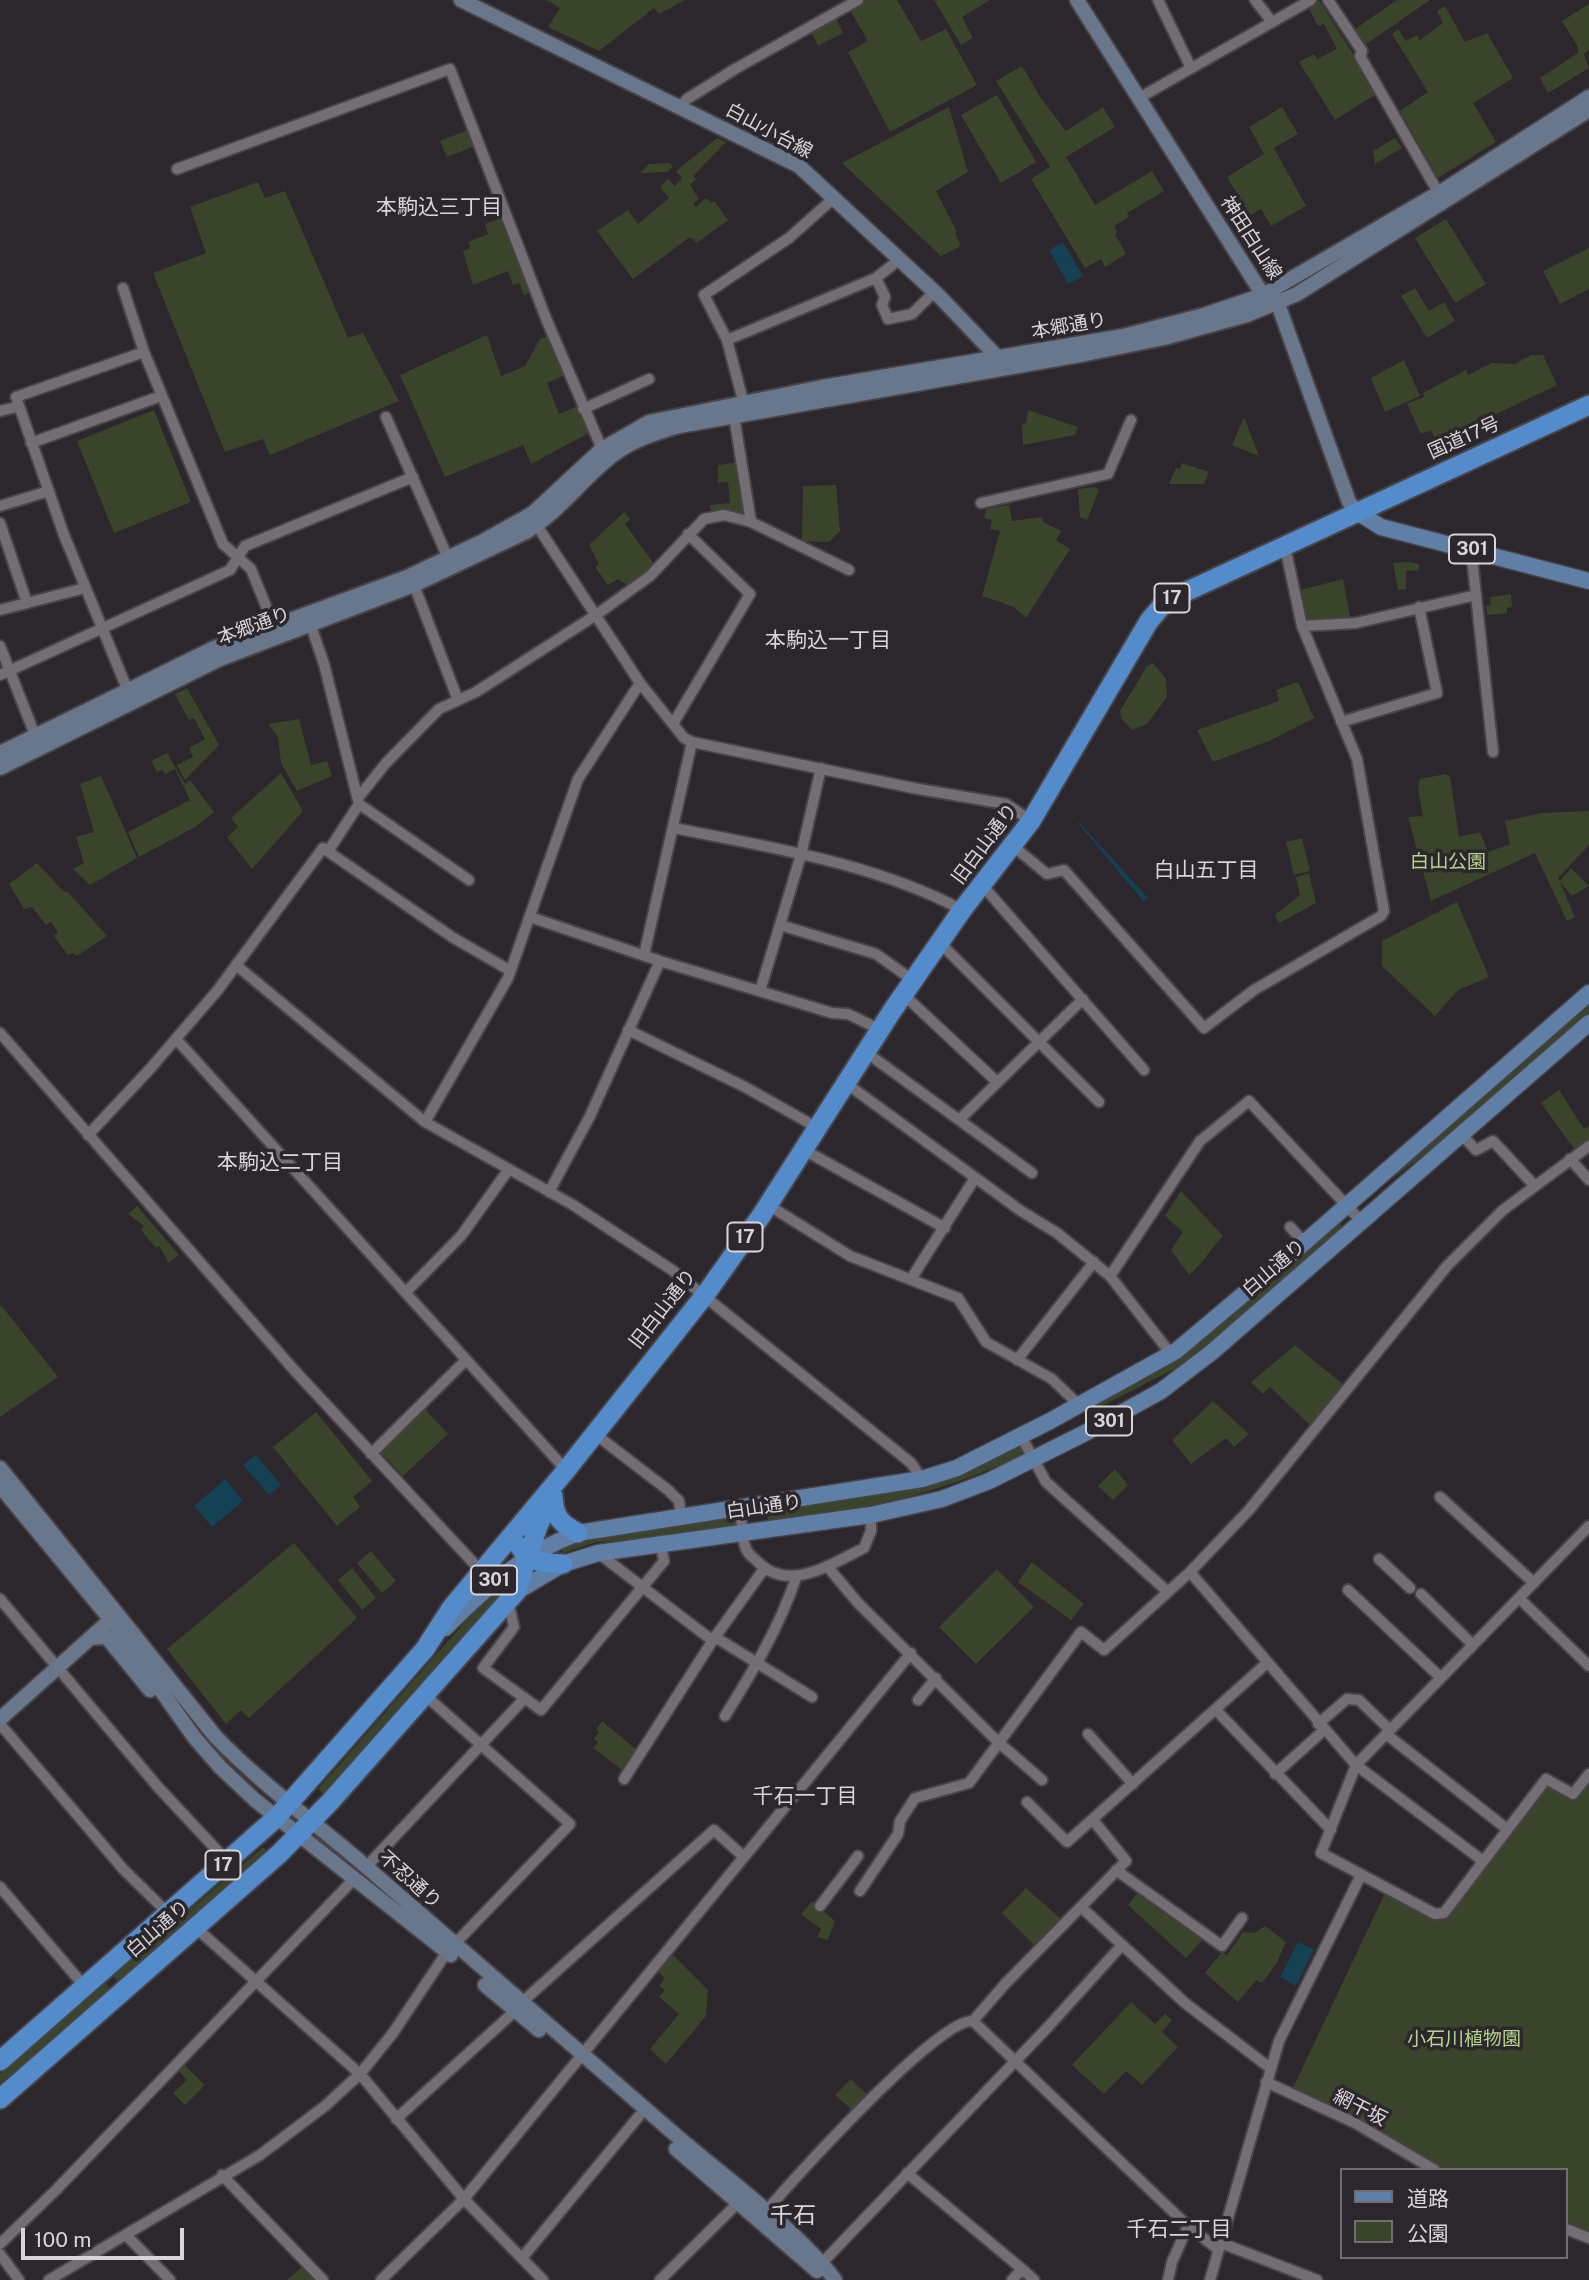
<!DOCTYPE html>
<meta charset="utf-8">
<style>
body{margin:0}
#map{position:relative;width:1589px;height:2280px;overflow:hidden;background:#2b272c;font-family:"Public Sans","Noto Sans JP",sans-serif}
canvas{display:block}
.legend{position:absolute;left:1340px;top:2168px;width:228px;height:91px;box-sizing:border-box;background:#2b272c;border:2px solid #716d71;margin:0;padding:9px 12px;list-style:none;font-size:21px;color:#d9d6d9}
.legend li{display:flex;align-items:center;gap:14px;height:35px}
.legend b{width:35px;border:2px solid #716d71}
.scale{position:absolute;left:21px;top:2228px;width:163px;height:32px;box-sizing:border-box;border:4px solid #d9d6d9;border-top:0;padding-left:9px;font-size:21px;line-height:24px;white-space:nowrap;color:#d9d6d9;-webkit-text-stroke:5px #2b272c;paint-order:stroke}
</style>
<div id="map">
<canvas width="1589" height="2280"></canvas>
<ul class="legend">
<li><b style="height:9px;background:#607fa7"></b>道路</li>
<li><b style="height:19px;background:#3a442a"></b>公園</li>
</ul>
<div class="scale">100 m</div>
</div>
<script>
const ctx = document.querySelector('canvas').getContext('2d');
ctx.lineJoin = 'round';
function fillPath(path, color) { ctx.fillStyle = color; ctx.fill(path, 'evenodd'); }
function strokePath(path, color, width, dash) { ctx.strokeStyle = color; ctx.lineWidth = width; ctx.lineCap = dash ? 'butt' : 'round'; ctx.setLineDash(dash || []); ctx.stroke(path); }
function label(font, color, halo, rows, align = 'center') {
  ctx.font = font + ' "Public Sans","Noto Sans JP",sans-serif'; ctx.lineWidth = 7; ctx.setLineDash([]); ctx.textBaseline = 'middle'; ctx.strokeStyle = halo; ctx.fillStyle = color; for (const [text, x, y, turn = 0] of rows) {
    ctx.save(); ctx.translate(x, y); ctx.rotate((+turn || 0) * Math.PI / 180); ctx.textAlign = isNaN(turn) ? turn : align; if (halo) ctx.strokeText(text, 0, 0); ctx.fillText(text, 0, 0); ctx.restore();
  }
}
fillPath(new Path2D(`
 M546,0H685L659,14L654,8L599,51L548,27L560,8Z
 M866,0H897L921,41L946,29L977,85L890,132L848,52L868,41L850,10Z
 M934,0H990L962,17L973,38L961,45Z
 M1319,0L1378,93L1335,120L1299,62L1314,54L1317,59L1337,49L1324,24L1318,26L1308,7Z
 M1397,0H1430L1365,45L1355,29Z
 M1589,4V50L1584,54L1589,68L1548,93L1540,78L1578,53V47L1562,21Z
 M1445,6L1465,42L1487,33L1513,78L1473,103L1496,142L1438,178L1400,111L1428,92L1392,34L1398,29L1406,41L1417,35L1420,40L1443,23L1437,11Z
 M836,19L843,33L818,46L811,32Z
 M1022,66L1040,97L1066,131L1103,107L1115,127L1066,157L1095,205L1152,171L1164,191L1127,213L1129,217L1114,226L1117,232L1115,234L1126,254L1105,267L1101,259L1085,268L1031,179L1050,167L996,81Z
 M997,95L1036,162L1001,183L961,115Z
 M949,107L968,172L936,191L957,232L955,233L961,246L941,256L842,163Z
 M1282,107L1298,134L1274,148L1306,206L1271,226L1261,209L1250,215L1227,177L1264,154L1249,127Z
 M468,130L475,146L447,157L440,141Z
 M717,138L726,142L693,176L696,179L690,185L699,199L693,203L696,207L706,198L711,203L714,201L728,220L697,243L690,237L633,279L597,231L628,210L638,224L669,198L660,187L668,179L675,186L682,178L676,171Z
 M1395,138L1402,148L1375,164L1373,151Z
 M670,163L673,167L667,172L640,173L649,164Z
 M258,182L265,198L285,191L348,338L363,333L399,401L270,455L263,439L225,452L153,273L206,253L190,207Z
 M505,216L534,291L524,295L519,283L513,285L508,271L473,285L463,251L470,248L468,242L488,234L485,224Z
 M1446,219L1486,284L1455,303L1415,238Z
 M1589,248V289L1560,304L1543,271Z
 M1415,288L1429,311L1444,302L1455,321L1427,338L1401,296Z
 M487,335L501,376L525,366L540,339L549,336L565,375L547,383L559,414L578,406L589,433L531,464L523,445L445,477L400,375Z
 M1531,355H1543L1557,385L1436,443L1431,430L1421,434L1407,404L1424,397L1423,393L1466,370L1468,375L1492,363L1515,364Z
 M1404,360L1420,396L1385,412L1371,378Z
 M154,410L191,502L114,533L77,441Z
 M1028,410L1078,427L1075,435L1023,445L1022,424L1026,423Z
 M1244,417L1259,456L1232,445Z
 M740,462L749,518L711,513L710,505L730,503L728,482L718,483V465Z
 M1182,463L1209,472L1204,484H1169L1176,468L1180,469Z
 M836,485L840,531L829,542L802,541L803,486Z
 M1095,487L1099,490L1087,520L1080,517L1078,489Z
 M1009,505L1012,521L1042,517L1043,522L1061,531L1056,540L1070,549L1026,618L1014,607L982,596L1000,531L990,529L992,520L984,518L986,509Z
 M624,512L630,519L625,524L655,565L630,587L618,579L608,585L595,567L599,564L589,545Z
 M1410,562L1419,564V570L1406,571V589L1398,590L1393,563Z
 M1343,579L1350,617L1307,622L1301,590Z
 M1511,594L1512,607L1507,608V613L1487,615L1486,606L1491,605L1490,597Z
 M1153,663L1166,679L1167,697L1147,724L1132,730L1121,718L1120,711L1147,666Z
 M1298,682L1314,718L1269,741L1213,762L1197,730L1279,701L1276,690Z
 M187,688L219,745L185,780L177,765L193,757L189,748L205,739L194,718L189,720L175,694Z
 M299,719L311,765L327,761L332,776L297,791L281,763L278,737L268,724Z
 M167,753L185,784L190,780L214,812L195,827L139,857L128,832L190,800L175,769L165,774L162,770L157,772L151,761Z
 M281,773L303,811L252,869L227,837L238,827L231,818Z
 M1446,774L1450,777L1459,837L1480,832L1488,852L1510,844L1505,821L1541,813L1589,811V845L1558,878L1560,881L1571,868L1589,886L1572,896L1560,882L1575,917L1567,921L1535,853L1431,901L1408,817L1423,816L1418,788L1420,779Z
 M101,776L137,858L90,885L73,869L84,863L76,837L94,832L80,784Z
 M1302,838L1310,871L1294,875L1286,842Z
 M37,863L64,892H68L107,936L77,956L73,953L68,955L54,936L58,932L51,922L46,925L32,907L24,909L9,884Z
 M1309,873L1316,903L1279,923L1275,915L1300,895L1296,877Z
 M1457,902L1489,977L1458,990L1435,1016L1382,966V941Z
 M1589,1004V1014L1456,1130L1379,1189Z
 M1559,1090L1584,1129L1589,1126V1142L1575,1150L1541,1103Z
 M1181,1191L1223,1236C1210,1249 1203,1264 1189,1275L1171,1250L1183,1232L1165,1216Z
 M137,1206L179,1255L169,1263L159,1246L156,1248L141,1230L144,1226L128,1214Z
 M1338,1222L1345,1229L1246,1316L1184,1364L1094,1410V1406L1157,1371L1210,1333Z
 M1,1305L58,1377L0,1417V1306Z
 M1295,1345L1345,1386L1312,1427L1270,1387L1263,1394L1251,1382Z
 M1213,1401L1249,1434L1234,1447L1226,1438L1191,1464L1172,1440Z
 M424,1408L448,1434L403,1476L379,1451Z
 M316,1412L372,1481L353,1497L360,1507L337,1526L273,1447Z
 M1016,1447H1021L1023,1451L1020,1456C934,1497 861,1509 768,1522L767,1512C854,1499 937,1488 1016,1447Z
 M1115,1469L1128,1485L1113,1500L1098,1486Z
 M729,1516L737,1519L734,1526L660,1538L597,1542L563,1553L561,1548L585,1539Z
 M294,1543L357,1618L249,1718L241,1710L226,1724L167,1649Z
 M371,1551L396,1581L382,1593L357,1563Z
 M1032,1562L1084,1604L1071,1620L1018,1582Z
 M352,1568L376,1598L362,1610L338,1580Z
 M997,1569L1034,1607L976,1664L939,1627Z
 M514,1577L323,1793L318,1789L463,1624L499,1586Z
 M602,1721L639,1752L625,1772L593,1748L598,1742L594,1739L599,1732L596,1730Z
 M1589,1779V2231L1566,2223V2170H1441L1292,2090L1385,1893L1433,1918L1447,1916L1547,1783L1573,1797Z
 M263,1847L269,1852L118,1982L113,1976Z
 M1026,1888L1062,1920L1036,1947L1002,1913Z
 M1137,1894L1202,1940L1186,1958L1128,1905Z
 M812,1901L835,1921L828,1940L817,1937L821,1929L801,1914Z
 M1265,1926L1286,1942L1276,1964L1262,1983L1256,1980L1238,2002L1205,1973L1222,1952L1227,1955L1243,1932L1254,1933Z
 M667,1956H674L708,1990L706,2016L666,2064L650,2049L679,2014L659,1997L665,1990L659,1986L665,1978L657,1971Z
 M106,1983L110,1988L0,2086V2074Z
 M1131,2002L1155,2024L1165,2014L1172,2020L1162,2032L1178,2047L1142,2085L1126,2071L1104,2094L1072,2065Z
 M182,2063L205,2085L185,2105L173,2093L187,2080L177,2069Z
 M851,2079L868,2096L854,2112L835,2095Z
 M303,2266L316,2280H287Z`), '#3a442a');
fillPath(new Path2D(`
 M1063,242L1083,276L1068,284L1049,250Z
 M1079,822L1148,898L1144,902L1078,823Z
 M256,1455L281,1485L269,1495L243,1465Z
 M225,1479L243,1501L212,1527L194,1506Z
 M1298,1942L1314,1950L1296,1986L1280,1977Z`), '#144153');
const street = new Path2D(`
 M1158,0L1191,68
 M1255,0L1272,22
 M1328,0L1362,51L1360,56L1442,199
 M1139,98L1311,0
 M680,107L687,99L735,69L858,0
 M177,169L450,69L547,321L602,449
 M876,278L885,297L882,305L888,319L912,314L935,291
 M123,288L144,352L223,544L251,569L274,626
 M727,340L876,278L900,259
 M745,408L727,340L704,295L789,238L835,197
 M583,409L649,379
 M0,411L17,407
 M734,416L751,522
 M386,417L448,558
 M31,443L161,396
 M981,503L1108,474L1131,420
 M0,506L49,491
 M534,521L640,683L684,738L692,742L913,788L1006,804L1031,821
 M0,523L27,603
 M1471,549L1493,752
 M414,585L458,700
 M0,610L85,588
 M309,620L324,664L359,804L329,850
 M1302,626L1356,623L1476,595
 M0,646L35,735
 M0,675L230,570L245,546L413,477
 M130,696L64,535L16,397L144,352
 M1341,722L1437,693L1419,607
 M673,724L750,594L688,534
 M358,798L386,763L439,709L476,692L596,615L650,576L704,519L724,515L751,522L849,570
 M359,804L469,880
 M674,828C769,847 877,864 962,910
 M1013,846L1047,874L1064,870L1204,1028L1254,990L1381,916L1384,911L1357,759L1302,626L1285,547
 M983,886L1144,1070
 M530,917L660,961L832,1013L848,1014L881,1030
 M780,925L876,954L914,981
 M940,943L1099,1102
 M644,955L692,742
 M236,965L425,1122L573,1205L672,1270L911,1463L922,1479
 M760,991L801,855L821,768
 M904,995L996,1081
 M628,1030L745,1087L818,1128
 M0,1033L295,1371L481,1571
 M177,1040L566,1470
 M867,1053L1032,1173
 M847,1084L1021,1211L1057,1233L1110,1276
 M959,1120L1083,999
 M425,1122L508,978L578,779L640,683
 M88,1135L149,1070L217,991L323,848L452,937L509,970
 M1462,1135L1476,1150L1493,1141L1534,1185
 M804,1150L945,1228
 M1570,1159L1589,1180
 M549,1192L590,1116L660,961
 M768,1205L850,1256L958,1298L986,1342L1052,1379L1080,1406
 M1290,1227L1305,1243
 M911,1279L975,1178
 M406,1292L461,1236L509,1169
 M1171,1354L1110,1276L1200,1141L1249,1101L1363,1223
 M1017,1360L1094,1262
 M595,1434L668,1490L679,1501L681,1515
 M1021,1436L1046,1482L1168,1592
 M371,1454L466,1360
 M1440,1497L1534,1583
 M740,1506C742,1519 741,1537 746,1549C748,1553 753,1558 757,1561C788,1594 831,1564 864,1548L871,1531V1515
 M1589,1526L1356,1765L1321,1853L1435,1914L1444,1913L1546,1779L1573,1794L1589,1774
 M598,1553L713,1641
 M1379,1559L1410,1588
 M827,1566L858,1603L997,1741L1042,1780
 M1190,1572L1356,1765L1483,1861
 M1348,1590L1440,1677
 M1421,1594L1473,1645
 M1519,1598L1589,1666
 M0,1599L158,1787L227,1861
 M508,1601L514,1627L483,1668L541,1710L664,1561L661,1546
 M715,1637L812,1697
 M918,1700L936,1678
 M1216,1710L1331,1830
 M725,1716C753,1671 779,1628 796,1578
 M0,1724L124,1870L168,1913
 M1318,1724L1347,1699L1359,1700L1390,1730
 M1088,1734L1133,1784
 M1386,1734L1507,1829
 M1275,1774L1323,1731
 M624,1779L715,1637L764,1569
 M1027,1802L1067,1842L1267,1663
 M366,1867L525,1698
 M1116,1870L1222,1946L1242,1918
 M0,1887L85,1987
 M860,1891L898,1834L900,1821L915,1798L969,1783L1081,1632L1104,1650L1190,1572L1249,1510L1447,1266L1503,1210L1589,1146
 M820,1906L858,1856
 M1081,1907L1185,2003L1270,2068
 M195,1927L360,2074L464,2199L543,2280
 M521,2003L714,1830L744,1857
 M973,2021L1188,2226L1219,2250
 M1266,2082L1355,2123L1435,2170
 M396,2119L515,2011
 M907,2173L1022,2269
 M222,2175L323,2280
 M765,2212C794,2179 938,2018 973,2021L1005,1984L1126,1861L1093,1820
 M1566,2229L1589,2238
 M126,2235L170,2280
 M1221,2243L1317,2280
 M0,2244L57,2189L354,1879
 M0,2254L19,2280
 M522,2258L639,2116
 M822,2263L1048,2027L1122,1945
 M49,2280L260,2155L325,2106L360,2074L393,2033L447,1952L570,1824L425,1695
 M381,2280L464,2199L911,1653
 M660,2280L743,2198
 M1012,2280L1022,2269L1034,2280
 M1168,2280L1172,2262L1188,2226
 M1210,2280L1279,2041L1361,1875`);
const secondary = new Path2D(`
 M461,0L799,166L940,297L1003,363
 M1077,0L1263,295L1278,304L1349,502L1357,512
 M0,753L214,648L407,577L481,542L533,513L602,449L649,422L822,387L1123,336L1204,315L1263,295L1447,188L1589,97
 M0,768L220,659L414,585L526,532C559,512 582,479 613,455C633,440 655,433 679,426L1086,354L1164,338L1247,315L1297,294L1589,110
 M0,1468L215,1736C260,1783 313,1821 363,1864C465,1953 568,2042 671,2131C721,2175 796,2228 835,2280
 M0,1486L111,1620L194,1737L220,1767L255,1800L451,1955
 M90,1638L106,1637L109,1640L150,1690
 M0,1719L116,1615
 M485,1985L539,2030
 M676,2149L817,2271`);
const primary = new Path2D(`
 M1357,512L1381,527L1589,581
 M516,1592L563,1564L598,1553L871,1515L942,1499L989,1481L1087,1432L1161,1391L1212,1352L1589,1023
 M445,1628C486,1587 524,1553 578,1533L922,1479L957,1468L1050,1421L1176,1351L1296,1250L1589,993`);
const highway = new Path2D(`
 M553,1496C554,1517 560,1523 578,1533
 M520,1547C529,1563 545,1563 563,1564
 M0,2061L276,1818L425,1649L452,1607L563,1474L705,1295L761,1216L892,1011L962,910L1031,821L1149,621L1166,601L1589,405
 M0,2099L279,1854L329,1803L516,1592L538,1526L552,1497`);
strokePath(street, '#474347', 14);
strokePath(secondary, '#474347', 18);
strokePath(primary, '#474347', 19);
strokePath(highway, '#474347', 23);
strokePath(street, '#726e73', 10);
strokePath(secondary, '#69778d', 14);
strokePath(primary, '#607fa7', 16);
strokePath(highway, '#548bca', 19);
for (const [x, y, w] of [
 [1472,549,46],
 [1172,598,35],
 [745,1237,35],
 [1109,1421,46],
 [494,1580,46],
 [223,1865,35]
]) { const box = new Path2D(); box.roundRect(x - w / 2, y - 14.5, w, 29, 5); ctx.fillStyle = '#2b272c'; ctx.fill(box); strokePath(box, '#d9d6d9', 2); }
label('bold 18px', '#d9d6d9', null, [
 ["301",1472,549],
 ["17",1172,598],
 ["17",745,1237],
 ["301",1109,1421],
 ["301",494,1580],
 ["17",223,1865]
]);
label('19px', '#d9d6d9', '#2b272c', [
 ["白山小台線",769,131,28],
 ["神田白山線",1251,238,57],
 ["本郷通り",1069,326,-10],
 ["国道17号",1464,438,-24],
 ["本郷通り",254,626,-20],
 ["旧白山通り",985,844,-53],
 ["白山通り",1274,1268,-41],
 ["旧白山通り",663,1309,-52],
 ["白山通り",764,1507,-8],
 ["不忍通り",410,1880,42],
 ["白山通り",158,1929,-41],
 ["網干坂",1360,2108,27]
]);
label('19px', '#b7d48c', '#2b272c', [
 ["白山公園",1448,862],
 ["小石川植物園",1464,2039]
]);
label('21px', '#d9d6d9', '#2b272c', [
 ["本駒込三丁目",439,208],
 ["本駒込一丁目",828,641],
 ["白山五丁目",1206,871],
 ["本駒込二丁目",280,1163],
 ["千石一丁目",805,1797],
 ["千石二丁目",1179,2230]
]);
label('23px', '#d9d6d9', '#2b272c', [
 ["千石",793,2216]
]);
</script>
